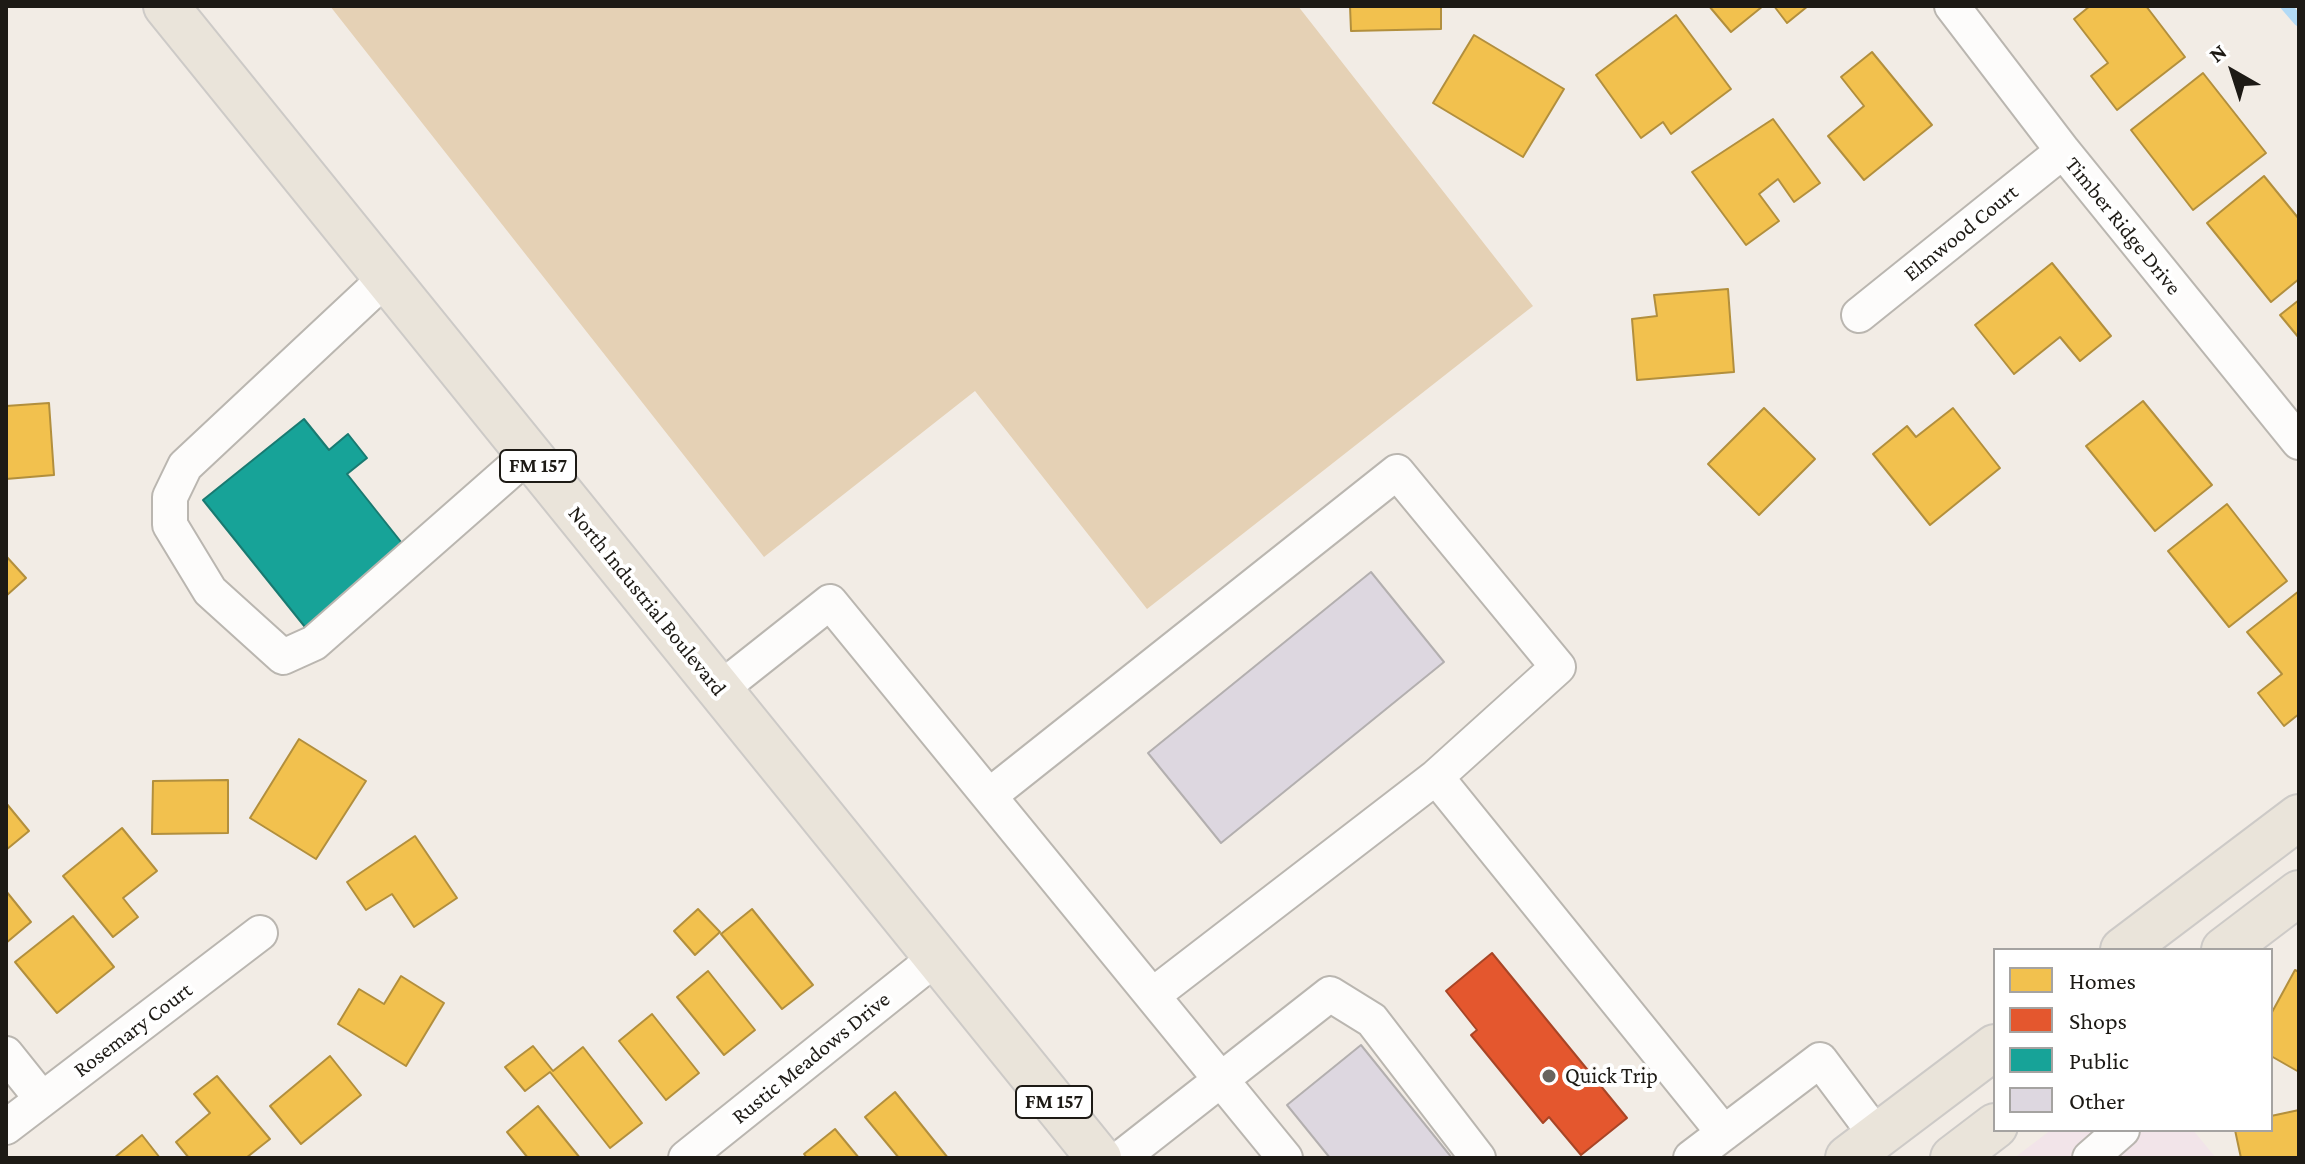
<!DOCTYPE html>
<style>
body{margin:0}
#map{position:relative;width:2305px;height:1164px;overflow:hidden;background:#f2ece5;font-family:"Crimson Pro",serif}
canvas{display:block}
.frame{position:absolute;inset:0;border:8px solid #1d1a15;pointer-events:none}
.legend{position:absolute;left:1993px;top:948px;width:280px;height:184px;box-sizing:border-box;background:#fff;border:2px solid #a5a3a1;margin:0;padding:10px 14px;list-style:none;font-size:24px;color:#1d1a15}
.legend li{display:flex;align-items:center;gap:16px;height:40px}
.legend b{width:40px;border:2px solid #a5a3a1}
.north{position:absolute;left:2193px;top:32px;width:80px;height:80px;-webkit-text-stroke:6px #fff;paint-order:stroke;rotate:321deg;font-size:22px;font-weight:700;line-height:32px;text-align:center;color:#1d1a15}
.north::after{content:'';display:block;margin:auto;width:28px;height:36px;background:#1d1a15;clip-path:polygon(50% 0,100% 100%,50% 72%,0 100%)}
</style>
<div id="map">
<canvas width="2305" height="1164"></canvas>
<div class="frame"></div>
<ul class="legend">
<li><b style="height:22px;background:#f2c14e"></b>Homes</li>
<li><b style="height:22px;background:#e4572e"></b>Shops</li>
<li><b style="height:22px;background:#17a398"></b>Public</li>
<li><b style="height:22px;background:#ddd7e0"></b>Other</li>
</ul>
<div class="north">N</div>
</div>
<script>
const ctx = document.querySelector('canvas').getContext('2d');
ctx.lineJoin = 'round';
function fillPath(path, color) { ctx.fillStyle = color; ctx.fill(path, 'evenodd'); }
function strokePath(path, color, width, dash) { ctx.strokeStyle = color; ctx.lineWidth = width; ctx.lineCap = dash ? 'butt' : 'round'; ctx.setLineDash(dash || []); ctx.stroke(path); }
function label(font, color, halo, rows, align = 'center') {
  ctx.font = font + ' "Crimson Pro",serif'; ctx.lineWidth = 8; ctx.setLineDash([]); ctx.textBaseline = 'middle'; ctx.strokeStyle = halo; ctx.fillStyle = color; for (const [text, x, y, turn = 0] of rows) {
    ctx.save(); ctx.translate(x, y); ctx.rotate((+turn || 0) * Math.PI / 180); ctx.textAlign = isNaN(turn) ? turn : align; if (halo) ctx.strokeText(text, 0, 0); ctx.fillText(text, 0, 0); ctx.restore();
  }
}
fillPath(new Path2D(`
 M2051,1130H2193L2216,1158H2014Z`), '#f2e4e9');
fillPath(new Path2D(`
 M330,6H1298L1533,306L1147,609L975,391L764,557Z`), '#e5d1b5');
const homes = new Path2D(`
 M1350,6H1441V29L1351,31Z
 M1709,6H1763L1731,32Z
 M1774,6H1808L1787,23Z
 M2090,6H2146L2185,57L2117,110L2091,76L2108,63L2074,19Z
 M1676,15L1731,89L1671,134L1663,122L1641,138L1596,75Z
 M1474,35L1564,89L1523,157L1433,103Z
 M1872,52L1932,125L1864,180L1828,136L1864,106L1841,77Z
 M2203,73L2266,153L2193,210L2131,130Z
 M1773,119L1820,183L1794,202L1778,179L1759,194L1779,221L1746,245L1692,172Z
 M2264,176L2299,219V279L2271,302L2207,223Z
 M2052,263L2111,336L2080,361L2060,337L2014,374L1975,325Z
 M1728,289L1734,372L1637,380L1632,319L1657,316L1654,295Z
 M2299,300V338L2280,315Z
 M2143,401L2212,485L2155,531L2086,446Z
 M49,403L54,475L6,479V406Z
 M1764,408L1815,459L1759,515L1708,464Z
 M1953,408L2000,468L1930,525L1873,454L1907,426L1916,437Z
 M2227,504L2287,581L2229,627L2168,551Z
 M6,556L26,578L6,596Z
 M2299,591V714L2284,726L2258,693L2282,674L2247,632Z
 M299,739L366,781L316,859L250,818Z
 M228,780V833L152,834L153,781Z
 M6,803L29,831L6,850Z
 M122,828L157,871L123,898L138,917L113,937L63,876Z
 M415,836L457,898L414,927L392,894L366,910L347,882Z
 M6,891L31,922L6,943Z
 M698,909L720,932L695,955L674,931Z
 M752,909L813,985L782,1009L721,934Z
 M73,916L114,967L57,1013L15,962Z
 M2295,970L2299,972V1072L2271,1056V1014Z
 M708,971L755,1030L724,1055L677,997Z
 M401,976L444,1003L406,1066L338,1024L359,989L384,1004Z
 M652,1014L699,1073L666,1100L619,1041Z
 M533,1046L553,1071L583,1047L642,1123L610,1148L550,1072L525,1091L505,1067Z
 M330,1056L361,1095L301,1144L270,1106Z
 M217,1076L270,1139L246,1158H189L176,1142L210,1113L194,1094Z
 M895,1092L948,1158H899L865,1117Z
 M538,1106L580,1158H528L507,1132Z
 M2299,1110V1158H2241L2235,1130H2271V1116Z
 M835,1129L859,1158H807L804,1154Z
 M142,1135L160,1158H114Z`);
fillPath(homes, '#f2c14e');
strokePath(homes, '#b28f3d', 2);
const shops = new Path2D(`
 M1492,953L1627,1118L1581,1155L1549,1117L1543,1123L1471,1035L1477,1030L1446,991Z`);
fillPath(shops, '#e4572e');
strokePath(shops, '#a84526', 2);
const public = new Path2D(`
 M304,419L329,450L348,434L367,458L347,474L405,547L305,627L203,500Z`);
fillPath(public, '#17a398');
strokePath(public, '#197a71', 2);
strokePath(new Path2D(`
 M2286,6L2299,21`), '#b2daf6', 11);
const building = new Path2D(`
 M1371,572L1444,662L1221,843L1148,753Z
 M1361,1045L1452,1158H1330L1287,1105Z`);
fillPath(building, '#ddd7e0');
strokePath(building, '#b3afaf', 2);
const minor = new Path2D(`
 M1952,6L2063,151L2299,442
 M386,278L185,466L170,497V525L210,591L283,657L314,643L529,454
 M1859,315L2063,151
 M719,690L830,602L1285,1158
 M989,796L1397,472L1558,667L1436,777L1724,1133
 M1153,995L1436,777
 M6,1054L42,1099
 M6,1127L260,933
 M686,1158L937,957
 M1121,1158L1330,994L1372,1020L1478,1158
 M1691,1158L1820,1060L1877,1136
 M2090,1158L2122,1130`);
const major = new Path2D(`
 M166,6L1099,1158
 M2123,950L2299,817
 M2224,950L2299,893
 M1848,1158L1995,1047
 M1953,1158L1995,1126`);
strokePath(minor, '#bab6b0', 38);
strokePath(major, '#cdcac7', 48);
strokePath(minor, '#fdfcfb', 34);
strokePath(major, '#eae4da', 44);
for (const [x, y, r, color] of [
 [1549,1076,8,"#68645e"]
]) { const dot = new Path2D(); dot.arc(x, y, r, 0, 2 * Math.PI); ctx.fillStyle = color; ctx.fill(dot); strokePath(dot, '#fff', 3); }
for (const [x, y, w] of [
 [538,466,76],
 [1054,1102,76]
]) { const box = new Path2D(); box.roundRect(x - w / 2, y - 16, w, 32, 6); ctx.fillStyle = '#fff'; ctx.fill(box); strokePath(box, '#1d1a15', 2); }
label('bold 20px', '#1d1a15', null, [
 ["FM 157",538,466],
 ["FM 157",1054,1102]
]);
label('22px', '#1d1a15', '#fff', [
 ["Timber Ridge Drive",2123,226,51],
 ["Elmwood Court",1961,233,-39],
 ["North Industrial Boulevard",647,601,51],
 ["Rosemary Court",133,1030,-37],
 ["Rustic Meadows Drive",811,1058,-39]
]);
label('22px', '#1d1a15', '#fff', [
 ["Quick Trip",1565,1076]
], 'left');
</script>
